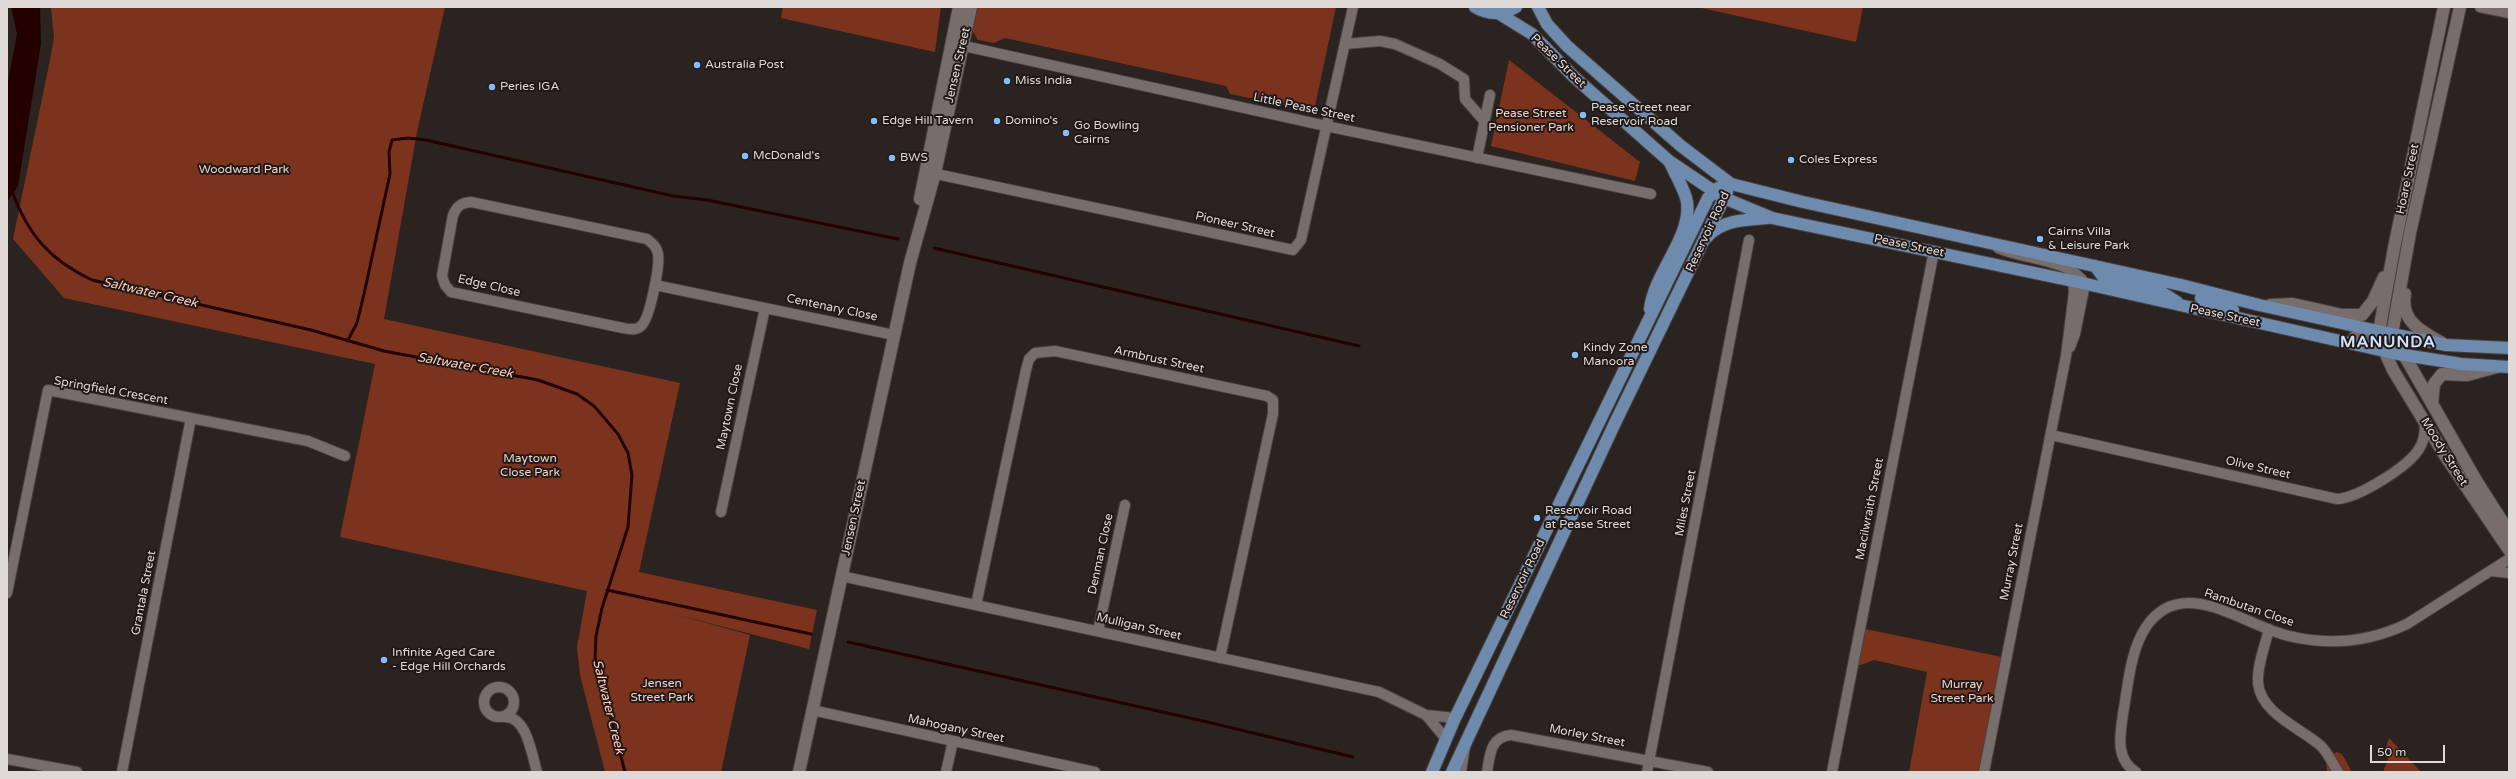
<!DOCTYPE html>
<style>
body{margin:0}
#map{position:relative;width:2516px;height:779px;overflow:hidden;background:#2b2320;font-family:"Varela Round",sans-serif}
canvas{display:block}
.frame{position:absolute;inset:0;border:8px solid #dfdad8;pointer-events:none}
.scale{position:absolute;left:2370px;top:745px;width:75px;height:18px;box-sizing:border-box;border:2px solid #dfdad8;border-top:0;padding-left:5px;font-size:12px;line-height:14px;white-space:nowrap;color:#dfdad8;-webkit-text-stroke:3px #211917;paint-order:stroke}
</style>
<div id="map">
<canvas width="2516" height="779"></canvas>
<div class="frame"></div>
<div class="scale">50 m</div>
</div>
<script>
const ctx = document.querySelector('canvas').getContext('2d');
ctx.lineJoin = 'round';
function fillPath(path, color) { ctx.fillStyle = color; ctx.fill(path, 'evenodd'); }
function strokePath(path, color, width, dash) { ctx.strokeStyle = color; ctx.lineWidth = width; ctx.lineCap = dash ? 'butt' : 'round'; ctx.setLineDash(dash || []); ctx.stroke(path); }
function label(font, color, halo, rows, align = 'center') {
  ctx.font = font + ' "Varela Round",sans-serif'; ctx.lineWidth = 4; ctx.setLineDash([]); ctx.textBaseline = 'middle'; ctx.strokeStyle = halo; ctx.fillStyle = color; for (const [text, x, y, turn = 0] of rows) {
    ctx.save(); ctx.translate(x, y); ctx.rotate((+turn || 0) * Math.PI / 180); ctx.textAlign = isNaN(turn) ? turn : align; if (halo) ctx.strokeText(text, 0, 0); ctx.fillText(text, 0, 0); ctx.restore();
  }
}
fillPath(new Path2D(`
 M51,7H445L417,132L384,319L680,383L639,572L817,610L809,649L670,613L750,635L721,772H605L580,675L577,647L587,591L340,537L375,364L64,298L13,239L50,60L54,37Z
 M783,7H941L935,52L781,18Z
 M978,7H1336L1314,111L1230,94L1226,86L1005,38L994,43L978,40L972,30Z
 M1697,7H1863L1856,42Z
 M1509,60L1640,162L1635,181L1491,146Z
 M1860,628L2007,658L1984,772H1909L1927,672L1874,660L1853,668Z
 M2389,738L2421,772H2383L2390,754L2386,747Z
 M2336,752L2342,754L2352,772H2327L2326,763Z`), '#7c331d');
fillPath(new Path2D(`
 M11,7H40L41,44L18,186L7,202V87L17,34Z`), '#240000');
strokePath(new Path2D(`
 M12,191C28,235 50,260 92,280L311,330L384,351L538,380L577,394L594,406L618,434L628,453L632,475L628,527L602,608L596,636L595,658L625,772
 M934,248L1359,346
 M348,340L357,323L364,294L390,174L389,152L392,140L408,138L426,140L673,196L707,200L898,239
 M607,590L811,634
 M848,642L1203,721L1353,757`), '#240000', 3);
const street = new Path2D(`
 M2480,7L2509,13
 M955,44L1326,126L1651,194
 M1345,44L1380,41L1395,44L1440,64L1464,79L1465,99L1485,122
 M1477,158L1490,95
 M927,172L1293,250L1301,240L1353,7
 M471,202L647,239C653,244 657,247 658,254C660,265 650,319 641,326C636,331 629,329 623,328L451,292L445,285L442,276L453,215C457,206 461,203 471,202Z
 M1998,248C2024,260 2071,259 2085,284L2075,334L2070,347
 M655,285L894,335
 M2051,435L2337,499C2358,498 2408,467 2419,449C2424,442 2425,431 2425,422
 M721,512L765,308
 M2491,571L2509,573
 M841,576L1379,692L1426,715L1446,739
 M7,593L48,390L308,441L345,456
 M976,605L1026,370L1029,359L1035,353L1055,351L1267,396L1273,400V414L1220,658
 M2269,629C2265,646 2257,665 2258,683C2261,714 2301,728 2321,746C2328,753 2333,764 2338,772
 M1098,631L1125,505
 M484 702a15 15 0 1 1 30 0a15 15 0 1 1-30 0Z
 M812,710L1095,772
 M1426,715L1455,718
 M504,717C527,715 532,756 537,772
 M7,759L77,772
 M122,772L191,418
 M946,772L953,741
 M1461,772L1465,746
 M1487,772C1490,755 1490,737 1511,735L1708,772
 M1647,772L1749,240
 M1832,772L1934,251
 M1984,772L2066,356L2074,292L2073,281
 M2136,772C2115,759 2120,735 2123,714C2128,686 2130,651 2146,627C2183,573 2244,626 2289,636C2330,646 2369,642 2407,624L2509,559`);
const secondary = new Path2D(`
 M2444,7L2394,248L2378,337L2393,370L2444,454L2509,550
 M2460,7L2410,233L2392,334L2477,482L2509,532
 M920,199L959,7
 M2405,294C2400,321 2422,332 2442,343
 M2270,305L2293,304L2342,315H2362L2373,301L2384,277
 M2355,337L2378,343L2385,348
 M2432,404L2434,384L2442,374L2467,375L2497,367
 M799,772L910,263L935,173L971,7`);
const primary = new Path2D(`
 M1475,7C1488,15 1503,15 1516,7
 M1538,7L1547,24L1567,46L1681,146L1731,184L1803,202L2181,285L2259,305L2378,331L2446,345L2509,348
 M1498,13L1532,34L1573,76L1669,161L1724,198L1772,218L2073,281L2398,354L2461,364L2509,367
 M1707,237C1723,219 1747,220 1768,218
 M2095,266L2104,278L2161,292L2177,302
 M2201,298L2233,310
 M1650,309C1654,273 1692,237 1687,202C1685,189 1675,175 1670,162
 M1432,772L1455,718L1708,198L1718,188
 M1452,772L1615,423L1727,192`);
strokePath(street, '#484240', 12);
strokePath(secondary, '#484240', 14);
strokePath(primary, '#484240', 14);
strokePath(street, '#776e6b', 10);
strokePath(secondary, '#776e6b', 12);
strokePath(primary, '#6e8bad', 12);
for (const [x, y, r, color] of [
 [697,65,4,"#83bcfb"],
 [1007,81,4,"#83bcfb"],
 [492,87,4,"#83bcfb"],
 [1583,115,4,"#83bcfb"],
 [874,121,4,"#83bcfb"],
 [997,121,4,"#83bcfb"],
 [1066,133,4,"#83bcfb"],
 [745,156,4,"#83bcfb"],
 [892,158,4,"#83bcfb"],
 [1791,160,4,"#83bcfb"],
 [2040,239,4,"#83bcfb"],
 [1575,355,4,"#83bcfb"],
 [1537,518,4,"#83bcfb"],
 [384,660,4,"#83bcfb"]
]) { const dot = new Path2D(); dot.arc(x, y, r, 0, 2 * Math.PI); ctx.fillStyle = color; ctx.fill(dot); strokePath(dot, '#211917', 1.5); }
label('12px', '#dfdad8', '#211917', [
 ["Pease Street",1558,61,44],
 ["Jensen Street",958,65,-77],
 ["Little Pease Street",1304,108,12],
 ["Hoare Street",2408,179,-78],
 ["Pioneer Street",1235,225,13],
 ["Reservoir Road",1708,232,-65],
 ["Pease Street",1909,246,12],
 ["Edge Close",489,286,13],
 ["Centenary Close",832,308,12],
 ["Pease Street",2225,316,12],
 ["Armbrust Street",1159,360,12],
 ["Springfield Crescent",111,391,10],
 ["Maytown Close",730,407,-78],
 ["Moody Street",2444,452,58],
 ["Olive Street",2258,468,13],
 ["Miles Street",1686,503,-79],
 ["Macilwraith Street",1870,509,-79],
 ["Jensen Street",854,518,-78],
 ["Denman Close",1101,554,-78],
 ["Murray Street",2012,562,-79],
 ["Reservoir Road",1523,579,-64],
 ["Grantala Street",144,593,-79],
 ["Rambutan Close",2249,608,19],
 ["Mulligan Street",1139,627,13],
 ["Mahogany Street",956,729,12],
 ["Morley Street",1587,736,11]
]);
label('12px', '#dfdad8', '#211917', [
 ["Australia Post",705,65],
 ["Miss India",1015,81],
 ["Peries IGA",500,87],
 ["Pease Street near",1591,108],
 ["Reservoir Road",1591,122],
 ["Edge Hill Tavern",882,121],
 ["Domino's",1005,121],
 ["Go Bowling",1074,126],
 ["Cairns",1074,140],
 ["McDonald's",753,156],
 ["BWS",900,158],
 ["Coles Express",1799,160],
 ["Cairns Villa",2048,232],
 ["& Leisure Park",2048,246],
 ["Kindy Zone",1583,348],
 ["Manoora",1583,362],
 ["Reservoir Road",1545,511],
 ["at Pease Street",1545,525],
 ["Infinite Aged Care",392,653],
 ["- Edge Hill Orchards",392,667]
], 'left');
label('12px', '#eed4cc', '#211917', [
 ["Pease Street",1531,114],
 ["Pensioner Park",1531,128],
 ["Woodward Park",244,170],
 ["Maytown",530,459],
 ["Close Park",530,473],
 ["Jensen",662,684],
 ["Street Park",662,698],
 ["Murray",1962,685],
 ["Street Park",1962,699]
]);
label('italic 13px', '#fdcabb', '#211917', [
 ["Saltwater Creek",150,293,13],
 ["Saltwater Creek",465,366,10],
 ["Saltwater Creek",608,707,76]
]);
ctx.letterSpacing = '1px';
label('bold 16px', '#cee3fb', '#211917', [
 ["MANUNDA",2388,343]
]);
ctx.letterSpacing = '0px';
</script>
